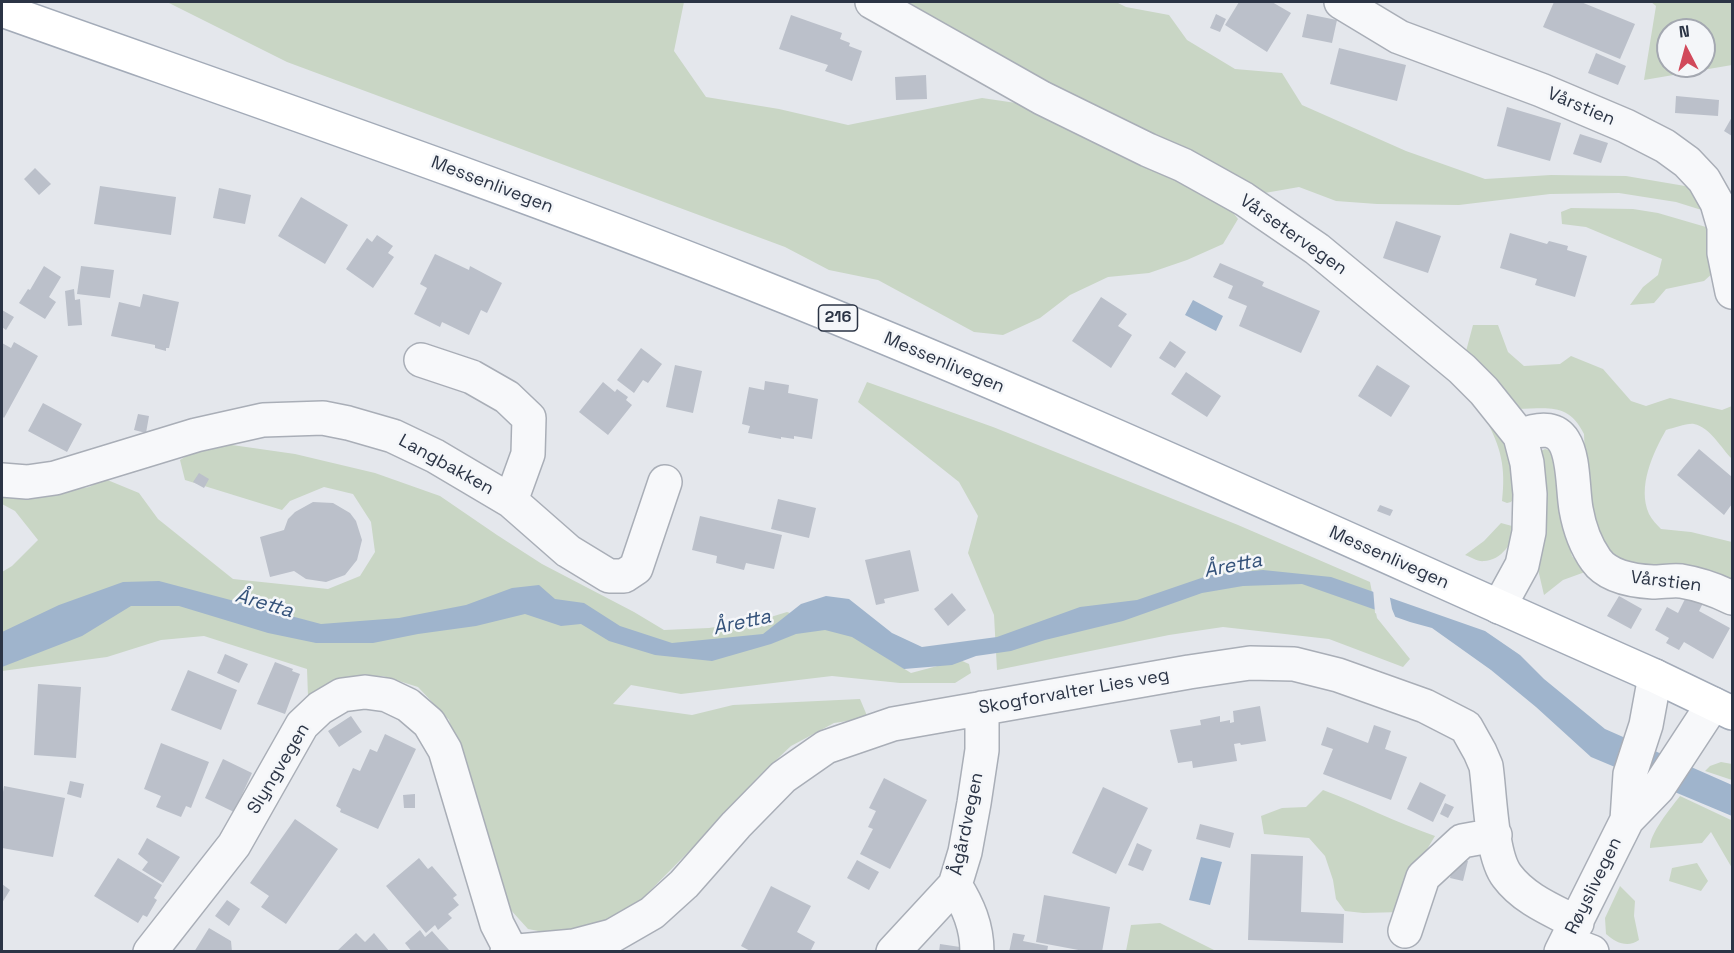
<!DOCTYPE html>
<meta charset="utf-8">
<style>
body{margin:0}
#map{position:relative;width:1734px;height:953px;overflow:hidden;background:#e4e7ec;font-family:"Space Grotesk",sans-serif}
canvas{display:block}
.frame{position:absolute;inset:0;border:3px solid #2b3445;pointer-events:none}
.north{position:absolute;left:1656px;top:18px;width:60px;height:60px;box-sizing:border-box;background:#f4f6f9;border:2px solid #a4a8b1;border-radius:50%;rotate:354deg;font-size:16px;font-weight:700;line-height:24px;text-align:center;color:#2b3445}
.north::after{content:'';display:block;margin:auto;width:21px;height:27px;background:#d1495b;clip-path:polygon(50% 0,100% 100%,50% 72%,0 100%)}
</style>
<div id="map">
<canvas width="1734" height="953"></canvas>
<div class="frame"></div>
<div class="north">N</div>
</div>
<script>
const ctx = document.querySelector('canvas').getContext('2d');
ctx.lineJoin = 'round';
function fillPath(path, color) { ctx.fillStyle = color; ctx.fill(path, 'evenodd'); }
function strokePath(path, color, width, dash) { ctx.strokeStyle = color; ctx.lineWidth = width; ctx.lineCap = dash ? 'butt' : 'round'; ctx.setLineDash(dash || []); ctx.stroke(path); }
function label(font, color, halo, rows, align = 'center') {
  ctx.font = font + ' "Space Grotesk",sans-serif'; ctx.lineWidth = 5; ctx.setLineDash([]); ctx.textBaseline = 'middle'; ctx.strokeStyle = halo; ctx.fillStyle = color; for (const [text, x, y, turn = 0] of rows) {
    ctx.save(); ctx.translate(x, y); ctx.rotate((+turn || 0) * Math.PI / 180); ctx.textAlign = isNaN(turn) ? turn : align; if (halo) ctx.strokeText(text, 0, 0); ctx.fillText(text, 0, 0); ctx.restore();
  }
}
fillPath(new Path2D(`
 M167,2H684L674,51L706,97L779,109L848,125L982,98L1023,104L1102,147L1137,163L1186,181L1225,202L1238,219L1223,244L1187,260L1149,273L1108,277L1070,295L1040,318L1003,335L974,332L878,280L829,270L785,247L287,62Z
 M885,2H1116L1126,7L1169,15L1187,40L1235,69L1282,73L1302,105L1406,151L1485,179L1551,175L1626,176L1685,186L1701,197L1708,212L1676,202L1619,193L1550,194L1459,205L1377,204L1336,201L1299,187L1259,194Z
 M1651,2L1732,3V65L1644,80L1656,6ZM1668,30H1704V66H1668Z
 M1571,208L1633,209L1658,213L1706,227L1714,272L1704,281L1666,289L1654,303L1630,305L1643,287L1658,275L1662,259L1586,227L1562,224L1561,212Z
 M1473,325H1498L1508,352L1524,366L1560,364L1571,356L1603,369L1631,401L1646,406L1670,398L1722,410L1732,406V459C1721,448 1710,427 1694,424C1687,423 1674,428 1666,430C1653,453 1637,487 1649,514C1652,520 1657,525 1661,529L1691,532L1732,542V589L1611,558L1588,530L1584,434C1567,400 1545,410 1512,409L1465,355Z
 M867,382L993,427L1238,525L1370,582L1377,618L1410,659L1403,667L1329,639L1223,627L1169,635L997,670L994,615L968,553L978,516L959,482L858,402Z
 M1485,418L1508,444L1516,496L1511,502L1507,503L1502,501C1506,467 1501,447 1485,418Z
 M218,443L295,454L375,473L440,496L497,535L542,564L634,612L664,630L709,628L761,620L787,612L861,638L887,658L911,673L960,660L969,664L971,673L955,683H900L832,676L681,694L631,685L613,704L692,715L733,705L860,699L868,718L834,723L791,746L758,777L705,835L632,909L599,926L559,935L528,929L509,908L492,867L449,720L418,687L383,676L348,678L308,696L307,669L204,636L161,640L107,657L2,671V572L12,566L38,540L15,511L2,504V485L50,494L89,487L105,479L139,493L158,519L233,579L328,589L360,576L375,552L371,522L353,494L324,487L290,501L282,510L185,480L180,460L202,446Z
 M1545,449L1552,451L1557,458L1567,538L1572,556L1585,572L1563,580L1544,595L1537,565L1539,452Z
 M1501,523L1512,526C1517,541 1500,561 1484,561C1478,562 1471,557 1465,555L1484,541Z
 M1721,762L1732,764V780L1705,771L1710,766Z
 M1323,790C1361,804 1397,823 1435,836L1423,856L1402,912L1363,913L1345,911L1336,899L1333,880L1325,856L1309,838L1264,834L1261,816L1282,808L1306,807Z
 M1680,796L1731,820L1732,823V868L1711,832L1702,843L1650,848C1649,834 1671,808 1680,796Z
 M1697,863L1708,881L1701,891L1669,881L1672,868Z
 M1620,886L1635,901L1634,916L1639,940C1628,948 1616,943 1606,934L1605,918Z
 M1160,923L1216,951H1126L1131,925Z`), '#c9d6c5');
fillPath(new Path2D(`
 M1193,300L1223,316L1216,331L1185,315Z
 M1263,570L1331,577L1485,631L1520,655L1544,679L1605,729L1732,785V816L1591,757L1536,707L1491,670L1432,628L1410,622L1302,584L1243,586L1202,593L1123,621L1045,640L1011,651L976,656L952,665L904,669L852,637L825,630L796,634L771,644L712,661L655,655L609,641L581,624L561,626L525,614L476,626L418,634L373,643H316L268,633L179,606H131L82,636L2,667V632L59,605L123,582L159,581L321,624L399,618L466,605L512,588L539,585L555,599L584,603L620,626L672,643L763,634L801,604L826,596L849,599L892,633L922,647L997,637L1080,607L1137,600L1210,575Z
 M1201,857L1222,862L1210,905L1189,900Z`), '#9fb4cc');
fillPath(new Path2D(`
 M1373,588L1389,593L1392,609L1397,621L1375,613Z`), '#e4e7ec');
fillPath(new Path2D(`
 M1239,2H1272L1291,13L1267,52L1225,25Z
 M1554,2H1581L1635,24L1620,59L1543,27Z
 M1216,14L1226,19L1220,32L1210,28Z
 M1307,14L1337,20L1332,43L1302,37Z
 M791,15L842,33L840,39L850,43L849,46L862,51L852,81L825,71L828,65L779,49Z
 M1339,48L1406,65L1397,101L1330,84Z
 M1596,53L1626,66L1618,85L1588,73Z
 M926,75L927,99L896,100L895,77Z
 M1676,96L1719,100L1718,116L1675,113Z
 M1507,107L1561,123L1550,161L1497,146Z
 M1732,117V136L1724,131Z
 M1580,134L1608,143L1601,163L1573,154Z
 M35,168L51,184L39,195L24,179Z
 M100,186L176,197L171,235L94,224Z
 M219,188L251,195L245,224L213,218Z
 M301,197L348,225L325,264L278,236Z
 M1396,221L1441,236L1428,273L1383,258Z
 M1510,233L1547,244L1549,241L1568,246L1567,250L1587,256L1575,297L1535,285L1537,279L1500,268Z
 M377,235L393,246L388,253L394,257L373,288L346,269L367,238L372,242Z
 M435,254L469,270L470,266L502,283L487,313L481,310L469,335L442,322L440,327L414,314L427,288L420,284Z
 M1220,263L1264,282L1262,286L1320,311L1301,353L1239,326L1247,306L1228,298L1233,286L1213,277Z
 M44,266L61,277L49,297L56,302L45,319L19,303L28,289L30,290Z
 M81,266L114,270L110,298L77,294Z
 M74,289L75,300L80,299L82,325L68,326L65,291Z
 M143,294L179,302L169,348H166V351L155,348V345L111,336L119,302L140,307Z
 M1101,297L1127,314L1118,326L1132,335L1111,368L1072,341Z
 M2,310L14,317L6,330L2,327Z
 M1170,341L1186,352L1175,368L1159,358Z
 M14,342L38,356L4,418L2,416V343L11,348Z
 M641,348L662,364L648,383L643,380L634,393L617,380Z
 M675,365L702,371L693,413L666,407Z
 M1377,365L1410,386L1391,417L1358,396Z
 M1186,372L1221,396L1207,417L1171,394Z
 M765,381L789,385L788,393L818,399L812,439L794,436V439L781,437V439L748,433L750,426L742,424L749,387L764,390Z
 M603,382L615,392L617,389L628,397L626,400L632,405L608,435L579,412Z
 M43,403L82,424L67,452L28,431Z
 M138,414L149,416L146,433L134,430Z
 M1699,449L1732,477V504L1724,515L1677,475Z
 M199,473L209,479L204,488L193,482Z
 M778,499L816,508L809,538L771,529Z
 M313,502L333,503L350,513L356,521L362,540L357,560L345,575L326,582L306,579L294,571L270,577L260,537L284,530L288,519L295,512Z
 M1380,505L1393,510L1390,516L1377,511Z
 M700,516L782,535L774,569L746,563L744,570L716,563L717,556L692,550Z
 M910,550L919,591L884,599L885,603L876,605L865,560Z
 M952,593L966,610L948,626L934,609Z
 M1619,596L1642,609L1631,629L1607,616Z
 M1686,597L1704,601L1699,611L1730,628L1713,659L1684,642L1679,650L1666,643L1669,638L1655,630L1667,607L1678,613Z
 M225,654L248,664L239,683L217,673Z
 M275,662L293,669L292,671L300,674L285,714L257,704Z
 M188,670L237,690L221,730L171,710Z
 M38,684L81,687L76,758L34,755Z
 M1260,706L1266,741L1241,745L1240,743L1234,744L1237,761L1193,768L1192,761L1178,763L1170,730L1201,725L1200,720L1220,716V722L1230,720V723L1234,722L1233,711Z
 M351,716L362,732L339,747L328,731Z
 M1374,725L1391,731L1385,749L1407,757L1391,800L1323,774L1333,749L1321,745L1327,727L1368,743Z
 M385,734L416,749L378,829L340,812L341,809L336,806L353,768L360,771L370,749L377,752Z
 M161,743L209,762L191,808L186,806L181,817L156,807L161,796L144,789Z
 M223,759L252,773L234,812L205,798Z
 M884,778L927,800L890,869L860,854L873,829L868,827L876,811L869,808Z
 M70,781L84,784L81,798L67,794Z
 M1420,782L1446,795L1433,822L1407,809Z
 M4,786L65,798L53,857L2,848V798Z
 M1103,787L1148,808L1116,874L1072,853Z
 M415,794V808H404L403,795Z
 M1445,803L1454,807L1448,818L1440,814Z
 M295,819L338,849L286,924L261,907L269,896L250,883Z
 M1200,824L1234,833L1230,848L1196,839Z
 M147,838L180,857L163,883L142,870L148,862L138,854Z
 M1137,843L1152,850L1143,871L1128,865Z
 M1251,854L1303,856L1301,912L1344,914L1343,943L1248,940Z
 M118,858L162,885L154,898L157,900L147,917L143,915L138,923L94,896Z
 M419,858L428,869L432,866L457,895L453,898L459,905L448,914L452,918L438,930L435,925L426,933L386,886Z
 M1454,858L1468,861L1463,881L1450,878Z
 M857,860L879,872L869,890L847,878Z
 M2,884L10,890L2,903Z
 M771,886L811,906L797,932L815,942L810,952H752L741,946Z
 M1044,895L1110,907L1102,952H1089L1036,942Z
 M227,900L240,909L229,926L215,916Z
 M209,928L231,941L232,952H194Z
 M420,930L425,937L432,931L449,950L412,952L405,943Z
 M356,933L365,942L374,933L390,952H336Z
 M1013,933L1025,935L1023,941L1048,946L1047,952H1009Z
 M940,944L960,947L959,952H939Z`), '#bbc0ca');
const minor = new Path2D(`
 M872,2L1042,98L1148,150L1183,165L1244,199L1317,249L1462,369L1484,391L1520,436L1527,463L1530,494L1529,532L1522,565L1499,607
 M1341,2L1399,37L1541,90L1626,126L1665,146L1687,162L1704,180L1717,203L1724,227V253L1732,292
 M421,360L472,377L507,397L529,418L528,454L511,501
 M1520,436C1579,411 1570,473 1576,509C1579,526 1586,546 1596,560C1608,577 1634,581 1653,582C1662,582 1672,580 1681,581C1699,584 1716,590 1732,598
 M2,480L27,482L55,478L196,435L263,420L323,418L348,423L393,436L435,456L511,501L568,551L609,576H624L636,568L665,482
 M1627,820L1630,774L1646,725L1655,676
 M955,885C968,906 977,926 977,952
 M1405,931L1423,877L1462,841L1495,835
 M1566,942L1592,952
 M150,952L234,845L302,725L320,708L342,695L365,692L387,695L408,705L429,723L445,750L497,924L511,951
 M507,952L574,946L612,936L652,913L684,884L736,825L783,777L826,747L893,724L1189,672L1250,663L1294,664L1338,675L1425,706L1466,727L1480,752L1486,766C1490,793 1491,856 1507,876C1524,899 1552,910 1577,923
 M893,952L955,885L965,852L974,803L982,750V708
 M1561,952L1627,820L1658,788L1713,704`);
const major = new Path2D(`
 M2,10C252,99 504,185 751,283C1056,404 1354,543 1655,676L1732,713`);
strokePath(minor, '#a9aeb7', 36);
strokePath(major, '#a3abb8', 36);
strokePath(minor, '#f7f8fa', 33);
strokePath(major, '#fff', 33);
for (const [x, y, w] of [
 [838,318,39]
]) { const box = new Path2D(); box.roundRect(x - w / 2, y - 13, w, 26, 4.5); ctx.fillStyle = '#f4f6f9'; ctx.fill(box); strokePath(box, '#2b3445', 1.5); }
label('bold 16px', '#2b3445', null, [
 ["216",838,318]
]);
label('18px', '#2b3445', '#f4f6f9', [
 ["Vårstien",1581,107,23],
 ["Messenlivegen",492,185,21],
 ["Vårsetervegen",1293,235,35],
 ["Messenlivegen",944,363,23],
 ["Langbakken",446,465,29],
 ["Messenlivegen",1389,558,24],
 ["Vårstien",1666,582,7],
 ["Skogforvalter Lies veg",1074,692,-10],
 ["Slyngvegen",279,769,-59],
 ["Ågårdvegen",967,824,-78],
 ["Røyslivegen",1594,886,-64]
]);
label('italic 20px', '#34527a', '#f4f6f9', [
 ["Åretta",1233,566,-11],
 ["Åretta",264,604,16],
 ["Åretta",742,623,-12]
]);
</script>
